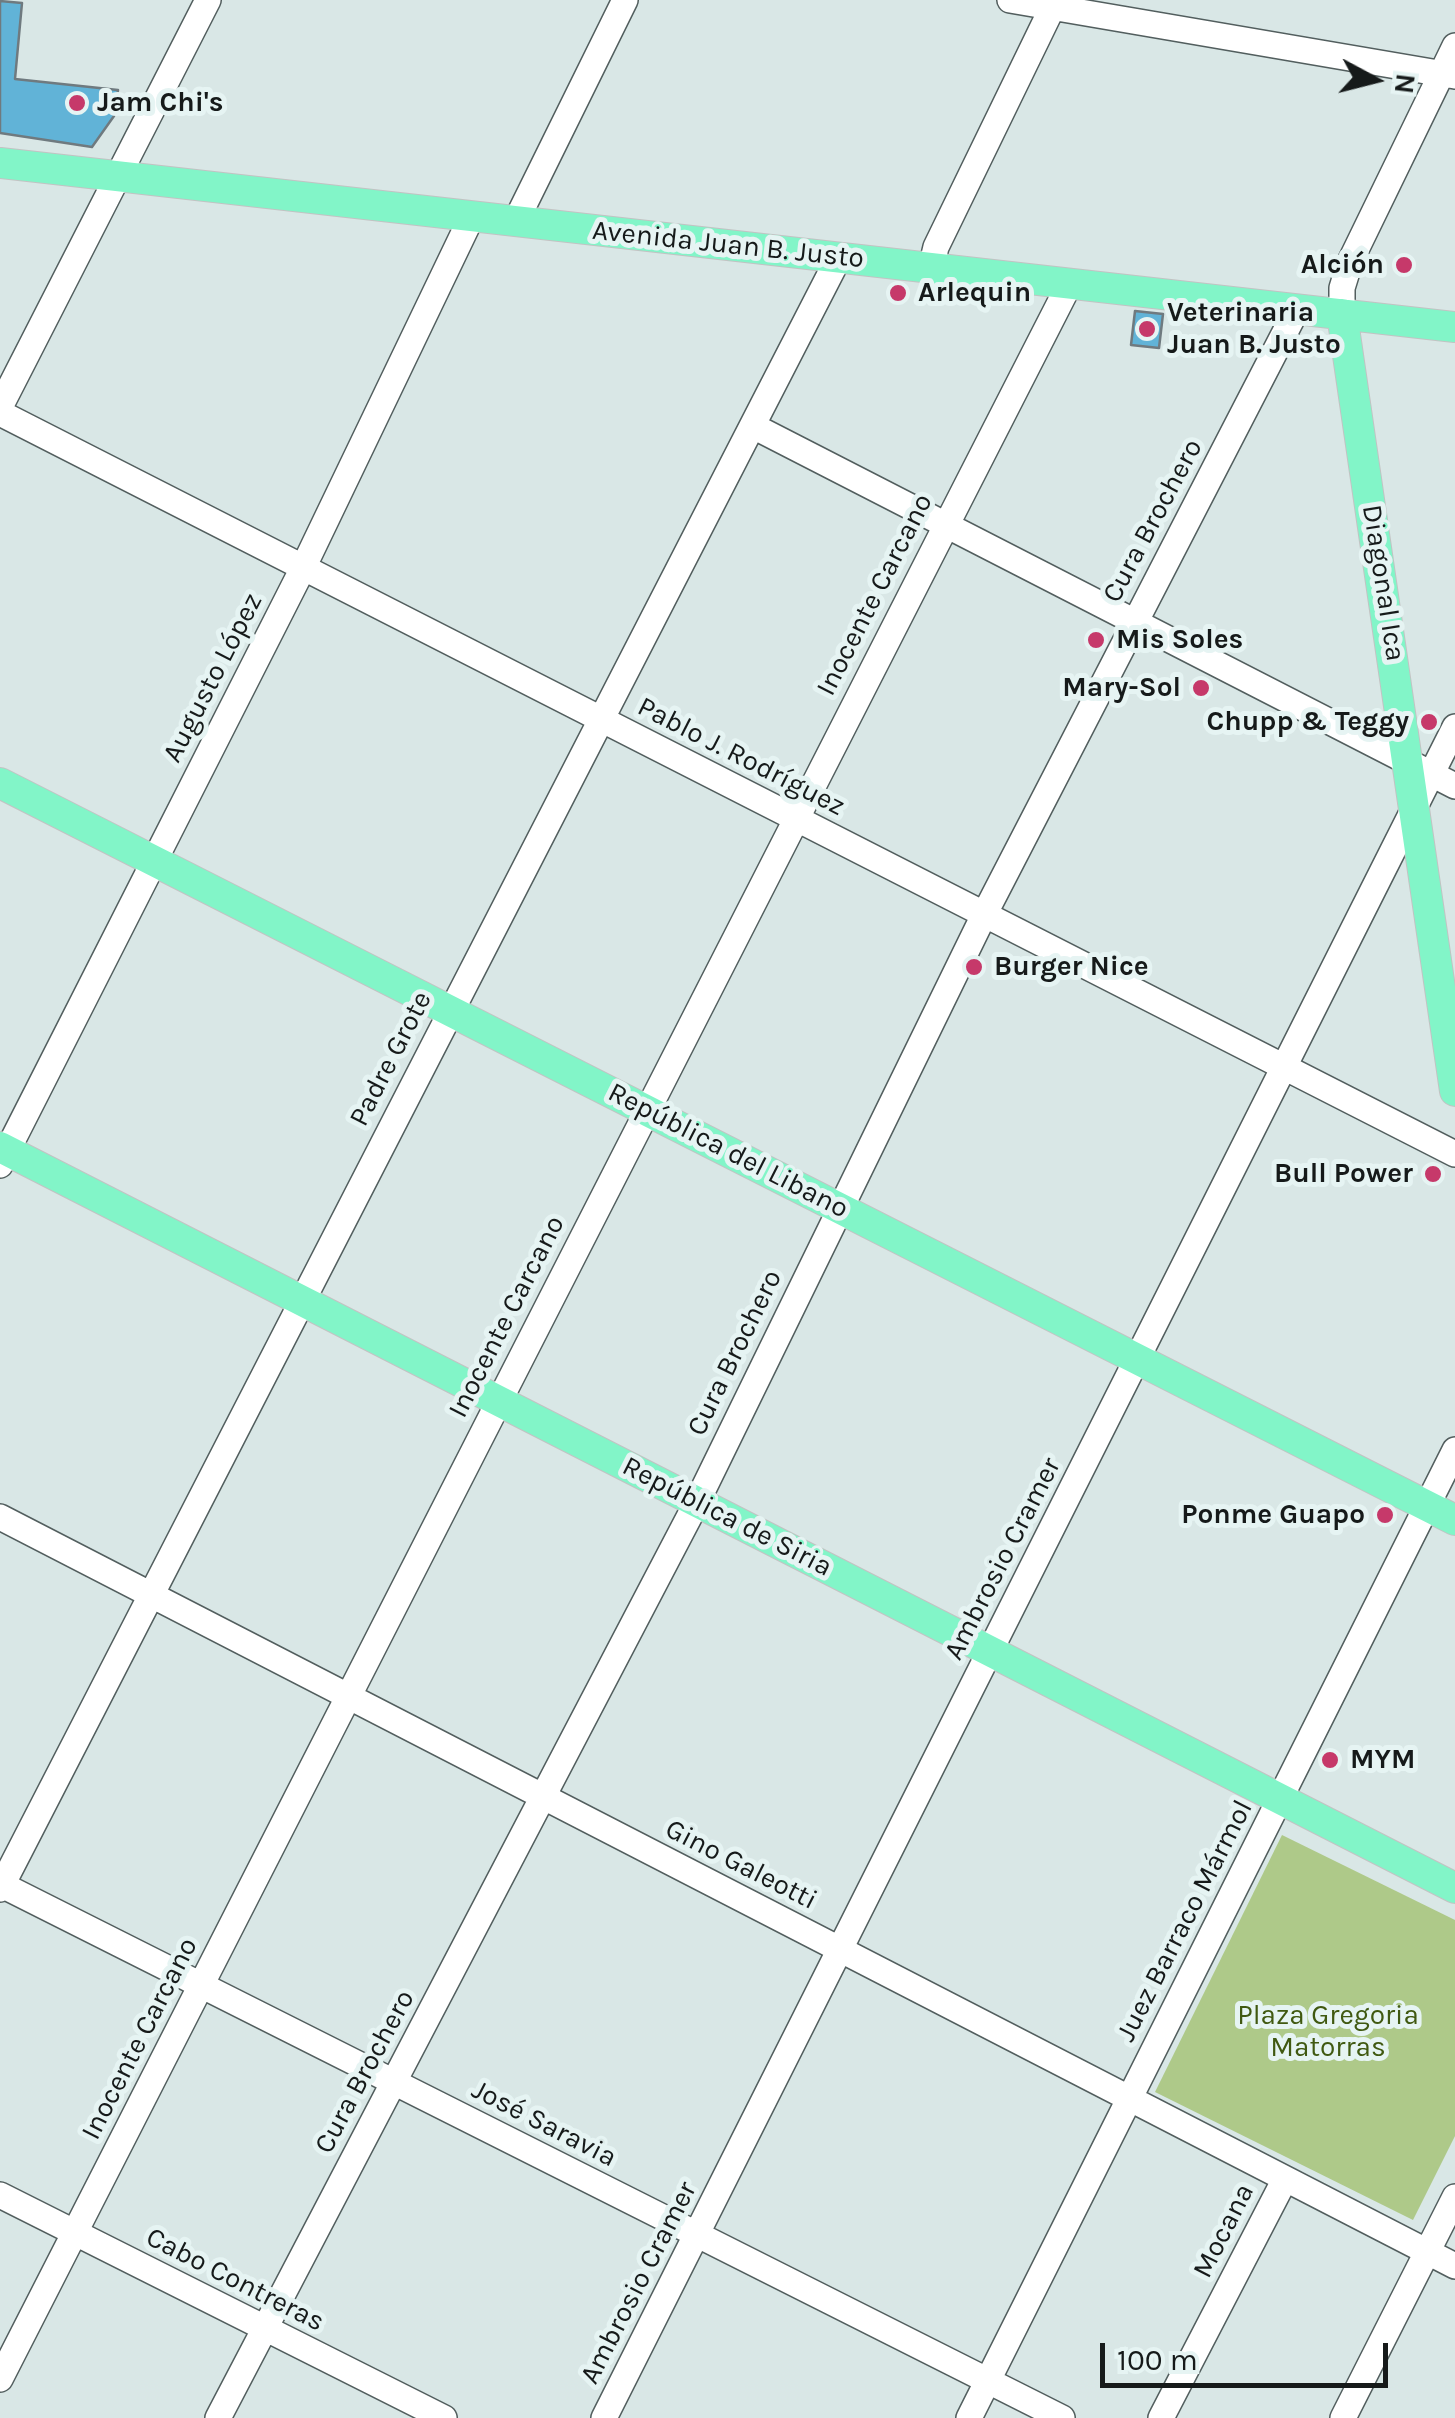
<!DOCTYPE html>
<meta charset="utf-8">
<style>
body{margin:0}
#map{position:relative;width:1455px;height:2418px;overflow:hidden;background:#d9e7e6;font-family:Karla,sans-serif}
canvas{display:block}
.north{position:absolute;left:1325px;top:30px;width:100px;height:100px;-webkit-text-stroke:8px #e6f4f3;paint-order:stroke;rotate:97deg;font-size:28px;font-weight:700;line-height:40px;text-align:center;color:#161a1a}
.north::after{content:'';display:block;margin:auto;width:35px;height:45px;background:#161a1a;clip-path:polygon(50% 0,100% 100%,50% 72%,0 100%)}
.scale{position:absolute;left:1100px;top:2343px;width:288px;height:45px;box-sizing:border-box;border:5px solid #161a1a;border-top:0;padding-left:12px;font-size:30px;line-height:35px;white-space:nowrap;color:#161a1a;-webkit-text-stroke:8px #e6f4f3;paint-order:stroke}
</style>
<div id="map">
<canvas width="1455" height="2418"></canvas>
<div class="north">N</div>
<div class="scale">100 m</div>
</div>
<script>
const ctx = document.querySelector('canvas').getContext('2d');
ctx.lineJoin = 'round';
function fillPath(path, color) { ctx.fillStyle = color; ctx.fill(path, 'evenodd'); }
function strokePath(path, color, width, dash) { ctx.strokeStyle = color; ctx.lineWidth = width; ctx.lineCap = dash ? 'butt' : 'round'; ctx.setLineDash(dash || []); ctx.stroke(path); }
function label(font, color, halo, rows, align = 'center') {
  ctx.font = font + ' Karla,sans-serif'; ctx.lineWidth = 10; ctx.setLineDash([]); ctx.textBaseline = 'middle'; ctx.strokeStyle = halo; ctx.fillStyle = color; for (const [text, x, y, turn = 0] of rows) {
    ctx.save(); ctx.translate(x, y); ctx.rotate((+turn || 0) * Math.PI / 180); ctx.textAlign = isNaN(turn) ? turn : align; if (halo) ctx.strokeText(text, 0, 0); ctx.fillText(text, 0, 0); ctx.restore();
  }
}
fillPath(new Path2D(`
 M1282,1835L1455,1920V2136L1413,2220L1155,2092Z`), '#aec989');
const building = new Path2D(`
 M0,1L22,3L15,79L118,90L114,116L92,147L0,133Z
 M1135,311L1163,314L1159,348L1131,345Z`);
fillPath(building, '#61b3d7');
strokePath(building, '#6f7a7f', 2.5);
const minor = new Path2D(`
 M1010,0L1455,76
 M516,221L625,0
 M931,268L936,247L1056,0
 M1342,314V288L1350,262L1455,46
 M0,407L208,0
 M0,413L1455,1154
 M753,426L1455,786
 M0,1165L303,568L472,216
 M0,1517L1455,2266
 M0,1884L1062,2418
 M0,1889L839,257
 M0,2195L444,2418
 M0,2379L1070,283
 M218,2418L697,1502L984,915L1297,309
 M604,2418L1455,727
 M969,2418L1455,1450
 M1161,2418L1285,2179
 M1343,2418L1455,2197`);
const major = new Path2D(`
 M0,163L1455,327
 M1342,314L1455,1091
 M0,783L1455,1520
 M0,1147L1455,1888`);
strokePath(minor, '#525e5e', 28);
strokePath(major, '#c2c3c3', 32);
strokePath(minor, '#fff', 25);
strokePath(major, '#82f5c8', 30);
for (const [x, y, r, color] of [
 [77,103,10,"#c6396a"],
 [1404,265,10,"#c6396a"],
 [898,293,10,"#c6396a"],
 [1147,329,10,"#c6396a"],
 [1096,640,10,"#c6396a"],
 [1201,688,10,"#c6396a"],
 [1429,722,10,"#c6396a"],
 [974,967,10,"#c6396a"],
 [1433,1174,10,"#c6396a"],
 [1385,1515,10,"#c6396a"],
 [1330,1760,10,"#c6396a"]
]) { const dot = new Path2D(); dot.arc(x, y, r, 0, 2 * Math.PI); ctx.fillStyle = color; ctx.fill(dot); strokePath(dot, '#e6f4f3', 4); }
label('bold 28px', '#161a1a', '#e6f4f3', [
 ["Jam Chi's",97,103],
 ["Alción",1384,265,"right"],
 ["Arlequin",918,293],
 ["Veterinaria",1167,313],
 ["Juan B. Justo",1167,345],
 ["Mis Soles",1116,640],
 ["Mary-Sol",1181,688,"right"],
 ["Chupp & Teggy",1409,722,"right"],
 ["Burger Nice",994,967],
 ["Bull Power",1413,1174,"right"],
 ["Ponme Guapo",1365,1515,"right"],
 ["MYM",1350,1760]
], 'left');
label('28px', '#161a1a', '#e6f4f3', [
 ["Avenida Juan B. Justo",728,245,6],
 ["Cura Brochero",1153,521,-62],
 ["Diagonal Ica",1383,583,81],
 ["Inocente Carcano",875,595,-63],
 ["Augusto López",213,678,-63],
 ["Pablo J. Rodríguez",741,757,27],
 ["Padre Grote",391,1059,-63],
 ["República del Libano",728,1151,27],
 ["Inocente Carcano",507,1317,-63],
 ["Cura Brochero",735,1353,-64],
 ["República de Siria",727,1517,27],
 ["Ambrosio Cramer",1003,1559,-63],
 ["Gino Galeotti",741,1865,27],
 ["Juez Barraco Mármol",1185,1921,-63],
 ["Inocente Carcano",140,2039,-63],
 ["Cura Brochero",365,2072,-62],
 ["José Saravia",544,2124,27],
 ["Mocana",1224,2231,-63],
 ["Cabo Contreras",235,2280,27],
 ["Ambrosio Cramer",639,2283,-63]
]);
label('28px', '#405911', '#e6f4f3', [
 ["Plaza Gregoria",1328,2016],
 ["Matorras",1328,2048]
]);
</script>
